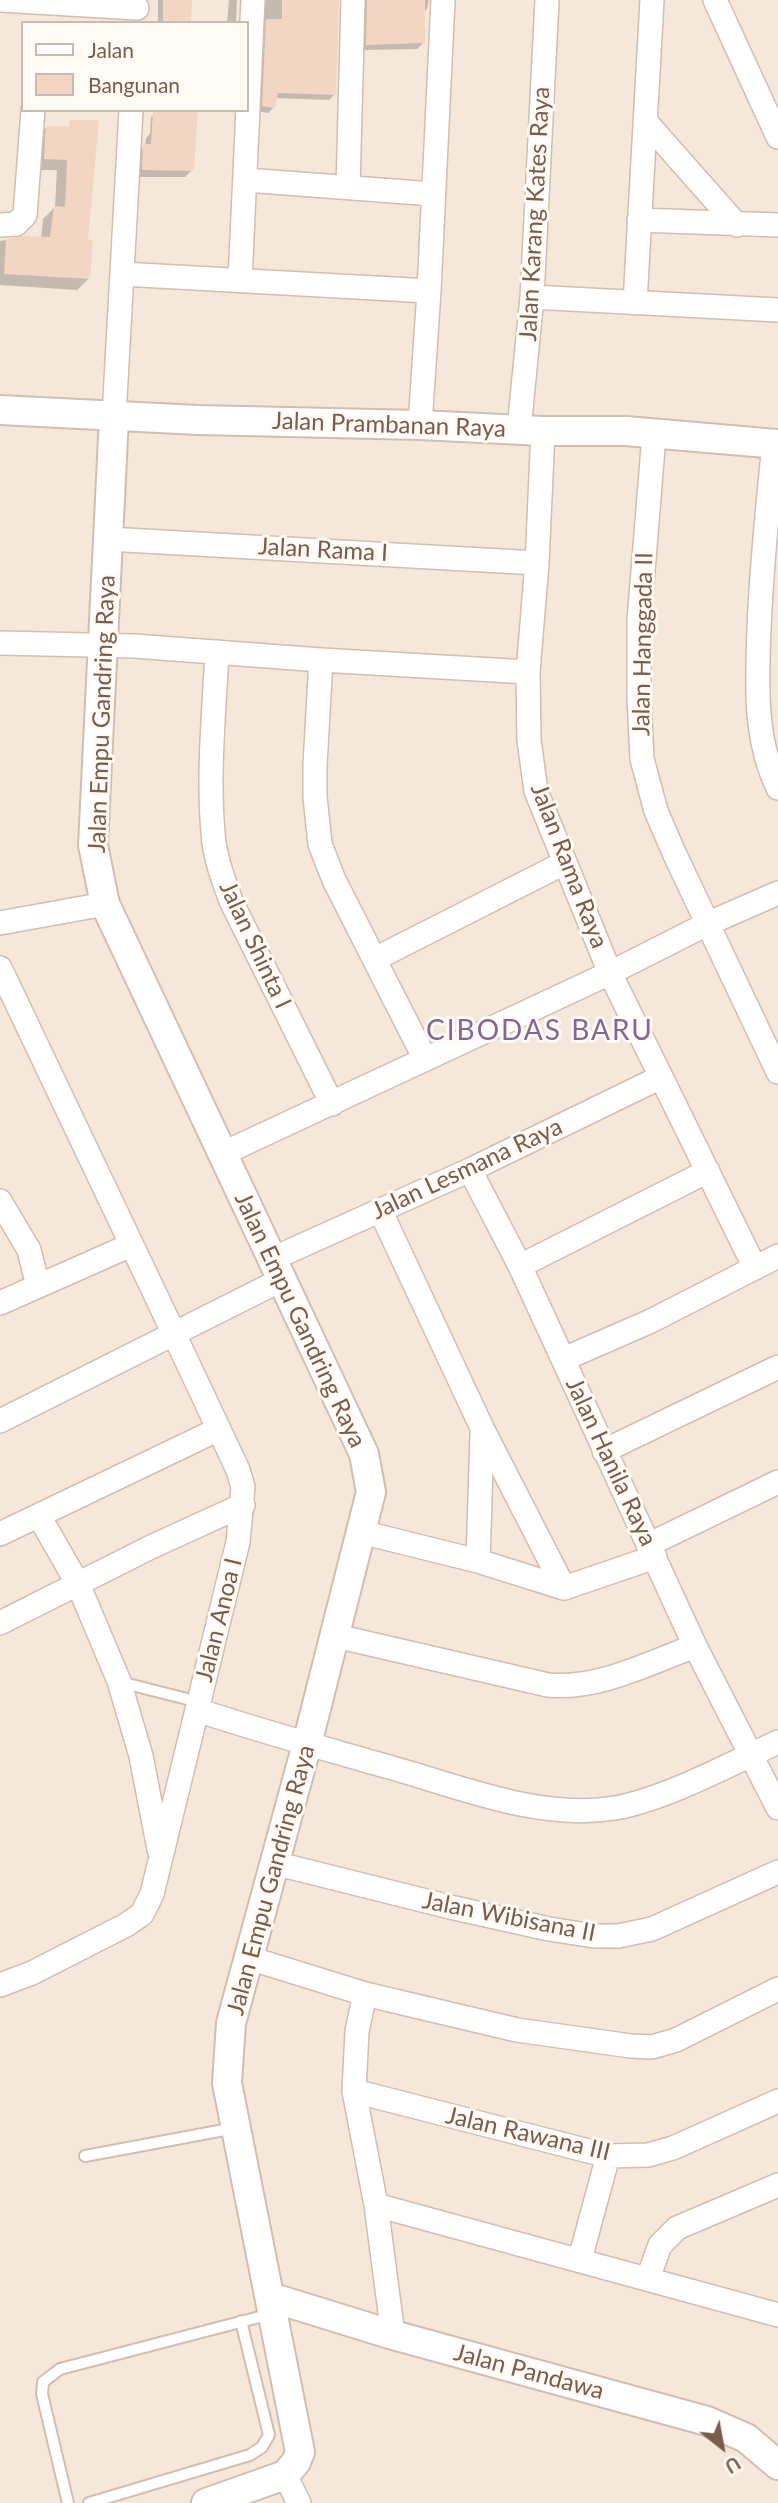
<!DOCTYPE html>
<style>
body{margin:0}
#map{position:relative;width:778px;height:2503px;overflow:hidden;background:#fdf6ec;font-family:Lato,sans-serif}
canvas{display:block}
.legend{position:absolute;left:21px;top:21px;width:228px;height:91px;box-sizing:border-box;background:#fffaf3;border:2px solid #cabbb1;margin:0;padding:9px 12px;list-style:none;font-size:21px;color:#7a5c4d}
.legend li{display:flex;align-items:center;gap:14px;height:35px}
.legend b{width:35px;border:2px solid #cabbb1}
.north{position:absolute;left:687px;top:2412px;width:70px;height:70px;-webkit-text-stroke:5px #fffaf3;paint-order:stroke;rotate:149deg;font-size:19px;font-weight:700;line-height:28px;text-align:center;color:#7a5c4d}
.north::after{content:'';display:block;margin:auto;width:24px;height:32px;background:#7a5c4d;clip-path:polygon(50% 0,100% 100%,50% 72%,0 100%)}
</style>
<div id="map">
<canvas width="778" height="2503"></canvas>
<ul class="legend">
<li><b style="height:9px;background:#fff"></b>Jalan</li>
<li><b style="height:19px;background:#f3d5c3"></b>Bangunan</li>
</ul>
<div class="north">U</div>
</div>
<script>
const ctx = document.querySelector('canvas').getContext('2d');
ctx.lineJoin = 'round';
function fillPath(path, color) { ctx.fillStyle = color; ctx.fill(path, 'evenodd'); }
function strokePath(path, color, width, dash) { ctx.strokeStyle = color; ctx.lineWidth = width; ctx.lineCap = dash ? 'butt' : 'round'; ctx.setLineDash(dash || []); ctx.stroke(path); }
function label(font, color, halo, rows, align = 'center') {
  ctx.font = font + ' Lato,sans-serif'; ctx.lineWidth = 6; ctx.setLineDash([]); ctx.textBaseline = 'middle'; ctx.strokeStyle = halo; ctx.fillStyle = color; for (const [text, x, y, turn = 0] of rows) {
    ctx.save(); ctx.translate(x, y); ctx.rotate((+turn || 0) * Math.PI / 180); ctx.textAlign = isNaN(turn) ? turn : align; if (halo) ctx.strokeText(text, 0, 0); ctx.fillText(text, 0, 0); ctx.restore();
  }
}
fillPath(new Path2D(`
 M0,0H778V2503H0ZM23,23H247V110H23Z`), '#f5e8da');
fillPath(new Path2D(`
 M158,0H190V23H158Z
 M225,0H237L236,23H227L229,0Z
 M260,0H337L335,94L329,100L275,98L274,107L268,113L257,111Z
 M360,0H429L427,9L423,13V43L417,49L361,50Z
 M158,111L192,170L185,177H136L137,153L145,146L146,138L150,134L151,117Z
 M46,128L97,130L86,241L89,278L77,290L0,285V241L23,237L41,238L43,219L55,207L57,170H34L35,140Z`), '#0003');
fillPath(new Path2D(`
 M163,0H192L191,22H163Z
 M282,0H339L336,95L278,93L275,108L262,106L266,19H282Z
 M367,0H425V43L366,45Z
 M153,110L198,111L194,171L142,170L143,144H151Z
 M70,120H99L88,240H93L90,279L4,274L6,239L22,236L50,237L54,206L65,207L67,160L44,159L45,138L46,126L69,127Z`), '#f3d5c3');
const service = new Path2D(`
 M120,1682L199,1702
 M85,2156L235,2128
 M68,2503L42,2394L43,2382L60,2369L271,2314
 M89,2503L250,2455L262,2447L269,2435L241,2321`);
const minor = new Path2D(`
 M0,0L137,8
 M715,0L778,137
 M646,122L737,225
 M246,180L433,194
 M348,187L353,0
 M639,220L778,225
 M0,225L16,224L25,215L33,110
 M122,274L429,291
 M240,280L253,0
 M532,297L778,310
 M635,303L652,0
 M114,417L131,110
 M420,425L429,291L443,0
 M519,429L532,297L547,0
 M543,431L537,563L528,672L529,740L536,791L610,973L755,1268
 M654,435L639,621V696L642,759L656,811L675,855L778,1072
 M774,443C768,506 761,568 759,630C757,684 754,738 778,788
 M108,539L537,563
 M0,643L134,646L321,660L528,672
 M217,652C214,715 207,780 214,843C217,863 224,882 231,901L332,1104
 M321,660L315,765V797L320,844L334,880L425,1059
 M0,923L105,904
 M375,959L564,863
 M0,968C79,1136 160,1302 238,1470L243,1487L238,1542L152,1894L142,1914L126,1925L32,1973L0,1985
 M222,1154L610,973L707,924L778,893
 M470,1170L520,1266L695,1646L778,1808
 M0,1201L29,1250L38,1286
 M380,1210L483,1430L564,1588
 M272,1259L470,1170L661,1077
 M520,1266L708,1171
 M0,1303L131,1245
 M564,1359L651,1321L778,1256
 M0,1421L281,1280
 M604,1451L778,1367
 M39,1516L78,1584L119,1681L141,1756L159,1849
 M361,1532L478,1561L564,1588L655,1557
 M0,1534L219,1429
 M648,1545L778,1482
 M478,1561L482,1434
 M0,1623L151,1547L243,1505
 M336,1636L548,1685C598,1690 649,1663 695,1646
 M197,1710C263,1732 330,1750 396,1769C466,1789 542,1820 615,1808C666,1799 730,1764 778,1742
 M274,1863L450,1907L549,1929L594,1936H618L652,1929L778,1872
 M249,1958L365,1994L517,2030L631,2046L652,2047L676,2040L778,1989
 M365,1994L357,2031L354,2091L376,2205L393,2335
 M354,2091L608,2156L648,2155L673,2148L778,2101
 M376,2205L778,2315
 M580,2259L608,2156
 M648,2278L660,2245L677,2228L778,2185
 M285,2475L299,2503`);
const tertiary = new Path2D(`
 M0,410L198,420L420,425L543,431H626L778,444
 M114,417L93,845L105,904L364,1454L371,1492L307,1744L231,2023L227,2083L300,2452L296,2462L285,2475L206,2503
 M270,2297L393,2335L707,2421L746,2438L778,2465`);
strokePath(service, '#d1beb0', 14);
strokePath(minor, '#d1beb0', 26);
strokePath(tertiary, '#d1beb0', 32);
strokePath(service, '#fff', 10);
strokePath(minor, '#fff', 23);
strokePath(tertiary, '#fff', 28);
label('24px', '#7a5c4d', '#fffaf3', [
 ["Jalan Karang Kates Raya",535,214,-87],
 ["Jalan Prambanan Raya",389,425,2],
 ["Jalan Rama I",323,550,3],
 ["Jalan Hanggada II",643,644,-89],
 ["Jalan Empu Gandring Raya",102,714,-88],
 ["Jalan Rama Raya",569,866,69],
 ["Jalan Shinta I",255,945,65],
 ["Jalan Lesmana Raya",467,1169,-25],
 ["Jalan Empu Gandring Raya",300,1320,65],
 ["Jalan Hanila Raya",611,1462,65],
 ["Jalan Anoa I",219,1620,-76],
 ["Jalan Empu Gandring Raya",271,1880,-75],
 ["Jalan Wibisana II",509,1917,11],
 ["Jalan Rawana III",528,2134,13],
 ["Jalan Pandawa",529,2372,15]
]);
ctx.letterSpacing = '2px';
label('28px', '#846695', '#fffaf3', [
 ["CIBODAS BARU",540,1031]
]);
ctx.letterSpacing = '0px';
</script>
